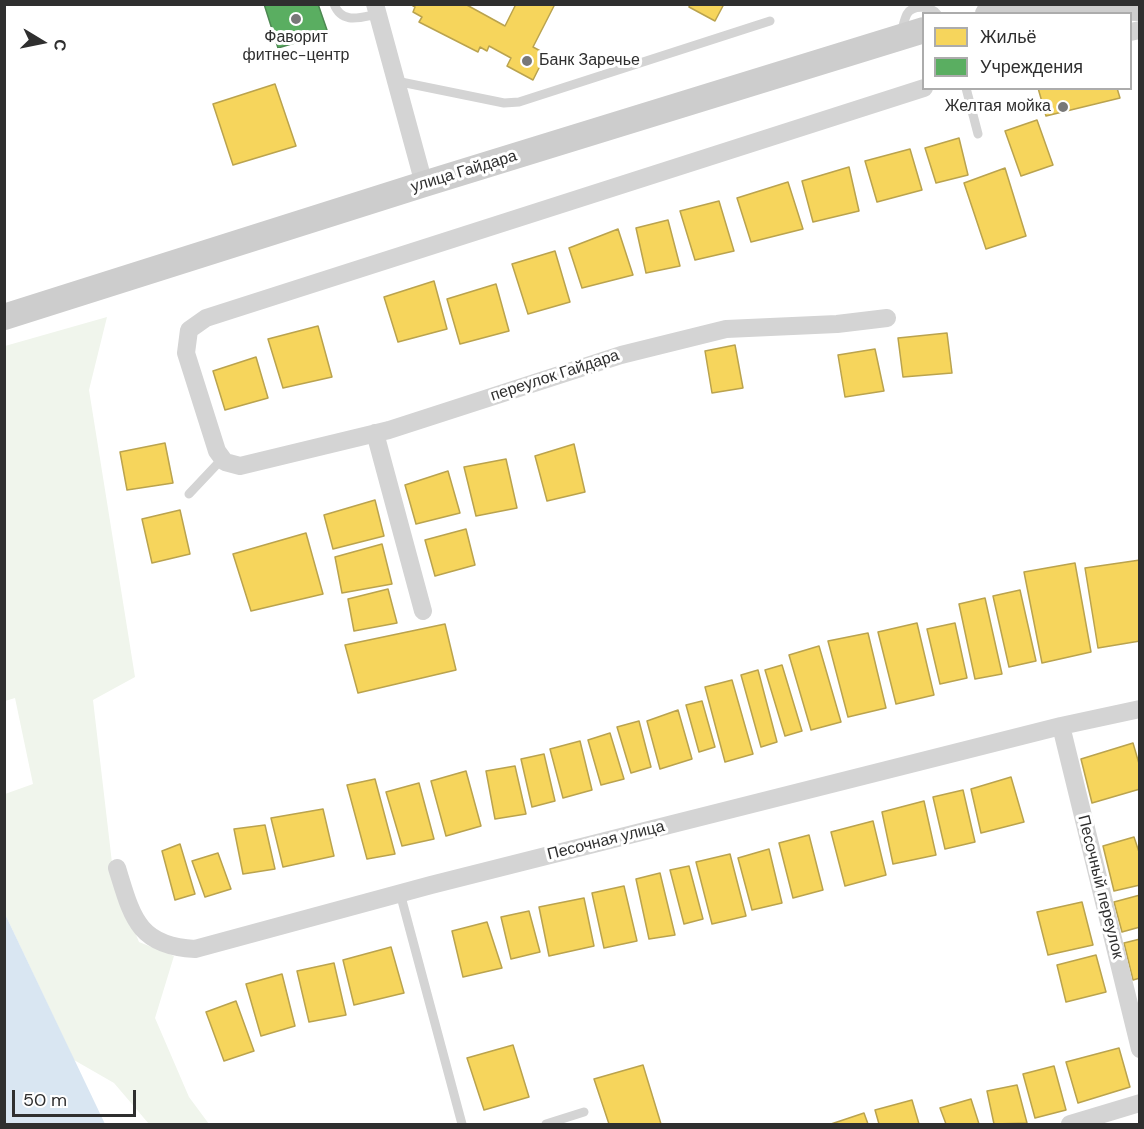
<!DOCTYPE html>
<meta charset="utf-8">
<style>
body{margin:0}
#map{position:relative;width:1144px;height:1129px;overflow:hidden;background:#fff;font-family:"DM Sans",sans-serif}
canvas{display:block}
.frame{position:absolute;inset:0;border:6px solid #2f2f2f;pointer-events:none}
.legend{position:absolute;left:922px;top:12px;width:210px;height:78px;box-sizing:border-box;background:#fff;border:2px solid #acacac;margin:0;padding:8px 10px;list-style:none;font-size:18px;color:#2f2f2f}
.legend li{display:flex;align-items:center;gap:12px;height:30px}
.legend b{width:30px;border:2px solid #acacac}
.north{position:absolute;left:12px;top:12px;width:60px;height:60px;-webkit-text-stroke:4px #fff;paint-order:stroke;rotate:100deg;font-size:16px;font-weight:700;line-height:24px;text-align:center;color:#2f2f2f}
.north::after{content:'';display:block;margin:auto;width:21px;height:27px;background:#2f2f2f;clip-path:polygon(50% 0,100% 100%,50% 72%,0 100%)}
.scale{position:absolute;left:12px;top:1090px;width:124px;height:27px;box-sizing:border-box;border:3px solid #2f2f2f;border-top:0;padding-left:8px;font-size:18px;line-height:21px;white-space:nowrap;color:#2f2f2f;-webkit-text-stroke:4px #fff;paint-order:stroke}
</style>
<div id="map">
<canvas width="1144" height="1129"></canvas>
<div class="frame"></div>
<ul class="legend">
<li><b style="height:16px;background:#f6d55c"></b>Жильё</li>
<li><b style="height:16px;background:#5aae61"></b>Учреждения</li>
</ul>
<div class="north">С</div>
<div class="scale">50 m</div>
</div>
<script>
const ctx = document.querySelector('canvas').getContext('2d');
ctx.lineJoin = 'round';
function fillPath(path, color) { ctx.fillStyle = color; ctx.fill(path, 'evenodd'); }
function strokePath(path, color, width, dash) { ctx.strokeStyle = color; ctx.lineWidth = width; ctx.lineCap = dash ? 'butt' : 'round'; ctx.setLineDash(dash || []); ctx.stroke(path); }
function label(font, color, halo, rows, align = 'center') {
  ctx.font = font + ' "DM Sans",sans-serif'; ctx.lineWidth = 6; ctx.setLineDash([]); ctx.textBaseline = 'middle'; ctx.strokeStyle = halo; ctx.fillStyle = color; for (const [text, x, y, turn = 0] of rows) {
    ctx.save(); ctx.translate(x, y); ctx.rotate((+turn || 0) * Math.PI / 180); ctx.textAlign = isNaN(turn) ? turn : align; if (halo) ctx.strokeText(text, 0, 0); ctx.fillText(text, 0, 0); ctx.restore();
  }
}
fillPath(new Path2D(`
 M107,317L89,390L135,677L93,700L114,880L139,942L174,956L155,1018L189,1097L209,1124H149L114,1083L74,1060L5,914V794L33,784L15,698L5,701V346Z`), '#f0f5ec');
fillPath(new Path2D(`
 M4,914H5L105,1124H5Z`), '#d9e6f2');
const homes = new Path2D(`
 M410,4H465L505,26L516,4H555L533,47L546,54L533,80L507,66L511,58L489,46L487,51L480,47L478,52L419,22L422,17L413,12L415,7Z
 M690,4H724L715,21L689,7Z
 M275,84L296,146L233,165L213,104Z
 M1038,88H1117L1120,98L1046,116Z
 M1037,120L1053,165L1021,176L1005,131Z
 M959,138L968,175L936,183L925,148Z
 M910,149L922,190L877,202L865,161Z
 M849,167L859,211L813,222L802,181Z
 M1005,168L1026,236L986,249L964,183Z
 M788,182L803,229L751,242L737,198Z
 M719,201L734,251L695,260L680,211Z
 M668,220L680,266L646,273L636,228Z
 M618,229L633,275L582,288L569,248Z
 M555,251L570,302L528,314L512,264Z
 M434,281L447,329L398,342L384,297Z
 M496,284L509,331L460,344L447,299Z
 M318,326L332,377L283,388L268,339Z
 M947,333L952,373L903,377L898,338Z
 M735,345L743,388L712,393L705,351Z
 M875,349L884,391L845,397L838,355Z
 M256,357L268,398L225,410L213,371Z
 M165,443L173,483L127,490L120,452Z
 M574,444L585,492L547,501L535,456Z
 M506,459L517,508L476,516L464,467Z
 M448,471L460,513L416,524L405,485Z
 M375,500L384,536L333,549L324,515Z
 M180,510L190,554L152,563L142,519Z
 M466,529L475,565L435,576L425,540Z
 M306,533L323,594L251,611L233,554Z
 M382,544L392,584L342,593L335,557Z
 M1140,560V641L1098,648L1085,568Z
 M1075,563L1091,652L1042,663L1024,572Z
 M388,589L397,623L354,631L348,599Z
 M1020,590L1036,661L1009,667L993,596Z
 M985,598L1002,674L975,679L959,604Z
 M917,623L934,695L896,704L878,632Z
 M955,623L967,678L940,684L927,629Z
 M445,624L456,670L358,693L345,645Z
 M868,633L886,708L848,717L828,641Z
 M819,646L841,722L811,730L789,655Z
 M782,665L802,731L785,736L765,670Z
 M758,670L777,742L761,747L741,675Z
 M732,680L753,754L725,762L705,687Z
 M702,701L715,747L699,752L686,705Z
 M678,710L692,759L660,769L647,721Z
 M639,721L651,767L631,773L617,727Z
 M610,733L624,779L601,785L588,740Z
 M580,741L592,790L563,798L550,749Z
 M1133,743L1140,767V789L1092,803L1081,759Z
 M544,754L555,801L532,807L521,759Z
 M515,766L526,814L495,819L486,771Z
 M466,771L481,826L446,836L431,781Z
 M1011,777L1024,822L981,833L971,789Z
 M375,779L395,854L367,859L347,785Z
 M419,783L434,839L402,846L386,792Z
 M963,790L975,842L945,849L933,797Z
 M924,801L936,855L893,864L882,812Z
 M323,809L334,856L283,867L271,818Z
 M873,821L886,875L845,886L831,832Z
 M265,825L275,869L243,874L234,829Z
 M809,835L823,890L793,898L779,843Z
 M1134,837L1140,855V885L1114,891L1103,846Z
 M180,844L195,894L175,900L162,851Z
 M769,849L782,903L752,910L738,858Z
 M218,853L231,889L205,897L192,861Z
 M730,854L746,916L712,924L696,862Z
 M689,866L703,919L684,924L670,870Z
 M660,873L675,935L649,939L636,879Z
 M624,886L637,941L604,948L592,893Z
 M1140,895V927L1122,932L1114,902Z
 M584,898L594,946L549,956L539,907Z
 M1082,902L1093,945L1048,955L1037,912Z
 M529,911L540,952L511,959L501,917Z
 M487,922L502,968L463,977L452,931Z
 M1140,939V978L1133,980L1124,943Z
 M391,947L404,993L354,1005L343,960Z
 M1096,955L1106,992L1066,1002L1057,965Z
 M334,963L346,1015L309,1022L297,971Z
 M282,974L295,1026L261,1036L246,984Z
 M236,1001L254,1051L224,1061L206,1012Z
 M513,1045L529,1097L484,1110L467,1058Z
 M1119,1048L1130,1087L1078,1103L1066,1062Z
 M643,1065L661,1124H609L594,1079Z
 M1054,1066L1066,1110L1035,1118L1023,1074Z
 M1017,1085L1027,1123L994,1124L987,1091Z
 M971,1099L979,1124H946L940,1108Z
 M912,1100L919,1124H879L875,1110Z
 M864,1113L868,1124H831Z`);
fillPath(homes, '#f6d55c');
strokePath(homes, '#baa34e', 1.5);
const public = new Path2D(`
 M264,4H318L328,33L278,48Z`);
fillPath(public, '#5aae61');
strokePath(public, '#4d8852', 1.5);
strokePath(new Path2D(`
 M334,4C342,25 361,17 378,14
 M901,33C903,27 904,20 907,14C913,4 931,6 937,14
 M396,81L504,103L519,102L770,21
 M966,88L978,134
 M189,494L222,459
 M400,893L462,1124
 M546,1124L584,1112`), '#d4d4d4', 9);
strokePath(new Path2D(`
 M375,4L424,184
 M1130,32L1140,30
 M887,318L837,324L726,329L621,355L389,430L240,466L225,462L217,451L186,353L189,330L206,318L924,88
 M375,433L423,611
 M1061,726L1140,1049
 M117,868C132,916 137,946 195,949L431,885L1061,726L1140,709
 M1070,1124L1140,1103`), '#d4d4d4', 18);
strokePath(new Path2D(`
 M988,14L1065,6L1140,8
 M4,317L424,184L924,30`), '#cdcdcd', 26);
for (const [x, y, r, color] of [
 [296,19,6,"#787878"],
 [527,61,6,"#787878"],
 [1063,107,6,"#787878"]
]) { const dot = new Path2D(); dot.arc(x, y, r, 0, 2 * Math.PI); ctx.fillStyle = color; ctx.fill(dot); strokePath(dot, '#fff', 2); }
label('16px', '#2f2f2f', '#fff', [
 ["Фаворит",296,38],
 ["фитнес-центр",296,56],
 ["Банк Заречье",539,61,"left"],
 ["Желтая мойка",1051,107,"right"]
]);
label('16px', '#2f2f2f', '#fff', [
 ["улица Гайдара",464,172,-17],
 ["переулок Гайдара",555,376,-18],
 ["Песочная улица",606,841,-14],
 ["Песочный переулок",1100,887,76]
]);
</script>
